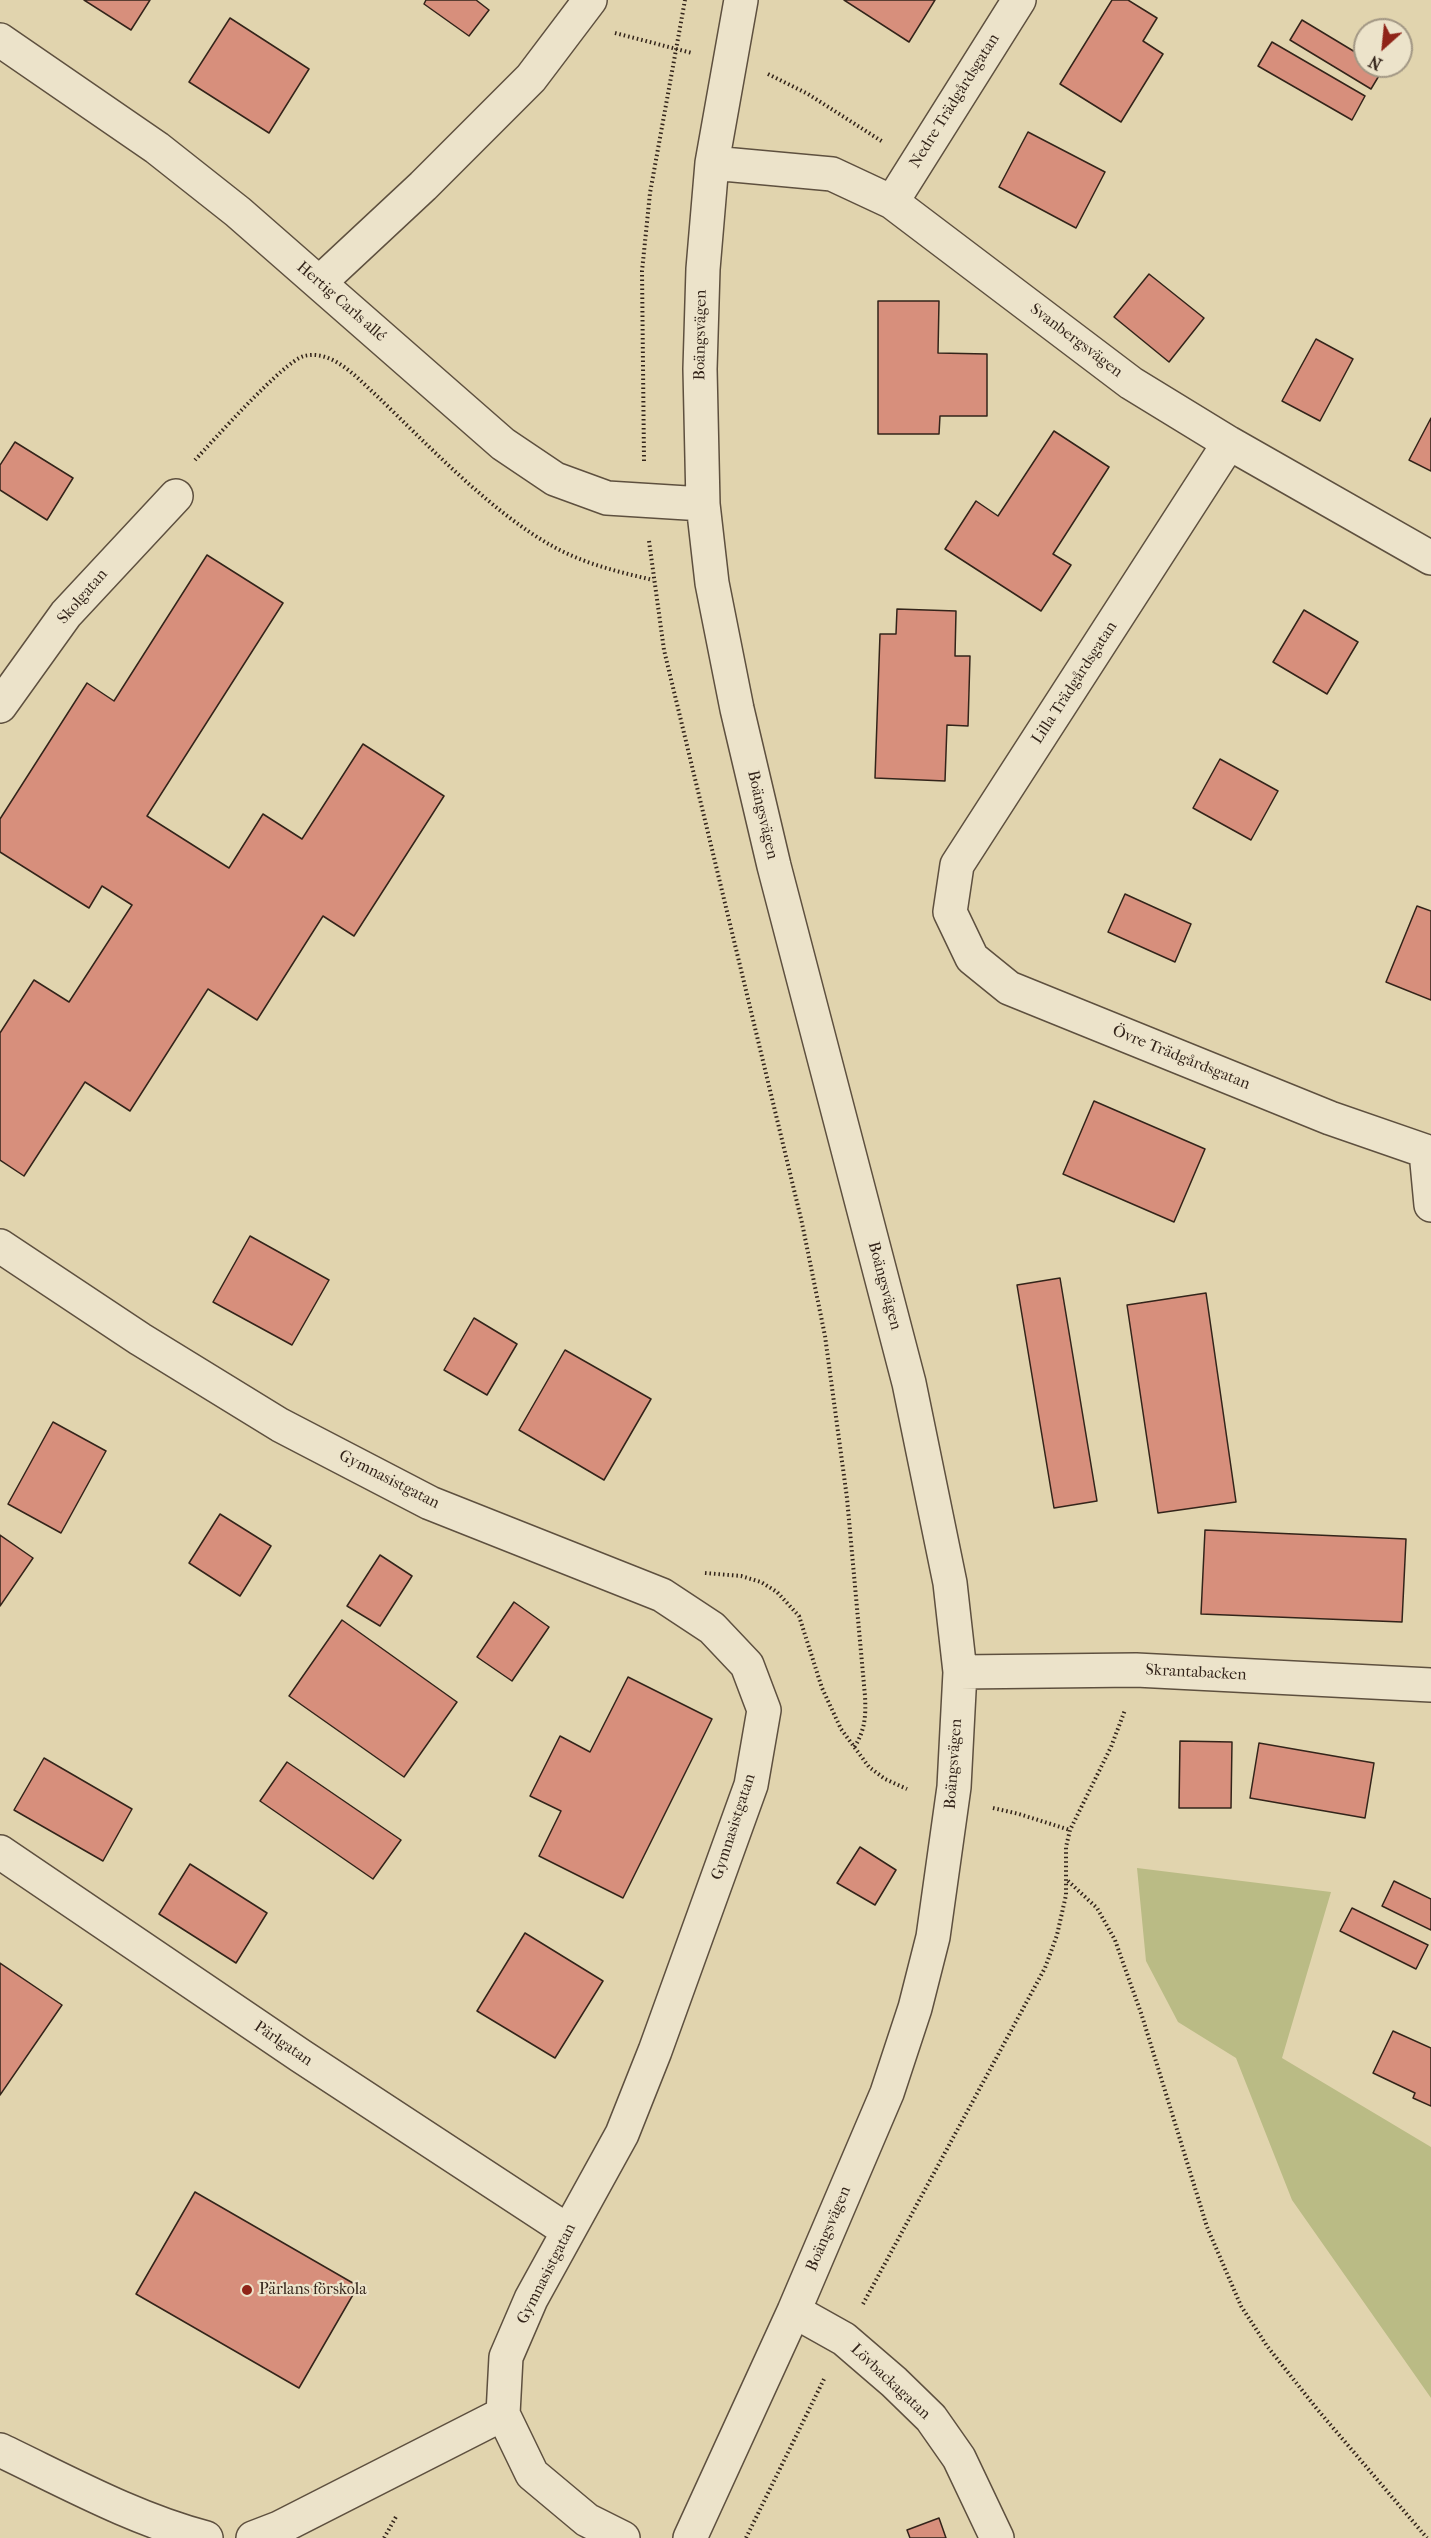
<!DOCTYPE html>
<meta charset="utf-8">
<style>
body{margin:0}
#map{position:relative;width:1431px;height:2538px;overflow:hidden;background:#e1d4ae;font-family:"IM FELL French Canon",serif}
canvas{display:block}
.north{position:absolute;left:1353px;top:18px;width:60px;height:60px;box-sizing:border-box;background:#ece3ca;border:2px solid #a29784;border-radius:50%;rotate:207deg;font-size:16px;font-weight:700;line-height:24px;text-align:center;color:#33241a}
.north::after{content:'';display:block;margin:auto;width:21px;height:27px;background:#8f2418;clip-path:polygon(50% 0,100% 100%,50% 72%,0 100%)}
</style>
<div id="map">
<canvas width="1431" height="2538"></canvas>
<div class="north">N</div>
</div>
<script>
const ctx = document.querySelector('canvas').getContext('2d');
ctx.lineJoin = 'round';
function fillPath(path, color) { ctx.fillStyle = color; ctx.fill(path, 'evenodd'); }
function strokePath(path, color, width, dash) { ctx.strokeStyle = color; ctx.lineWidth = width; ctx.lineCap = dash ? 'butt' : 'round'; ctx.setLineDash(dash || []); ctx.stroke(path); }
function label(font, color, halo, rows, align = 'center') {
  ctx.font = font + ' "IM FELL French Canon",serif'; ctx.lineWidth = 4.5; ctx.setLineDash([]); ctx.textBaseline = 'middle'; ctx.strokeStyle = halo; ctx.fillStyle = color; for (const [text, x, y, turn = 0] of rows) {
    ctx.save(); ctx.translate(x, y); ctx.rotate((+turn || 0) * Math.PI / 180); ctx.textAlign = isNaN(turn) ? turn : align; if (halo) ctx.strokeText(text, 0, 0); ctx.fillText(text, 0, 0); ctx.restore();
  }
}
fillPath(new Path2D(`
 M1137,1868L1331,1892L1282,2058L1431,2147V2398L1292,2200L1236,2058L1178,2022L1146,1961Z`), '#babb85');
const building = new Path2D(`
 M84,0H150L131,30Z
 M426,0H476L489,10L469,36L424,4Z
 M844,0H935L909,42Z
 M1112,0H1128L1157,18L1143,41L1163,54L1121,122L1060,84Z
 M230,18L309,69L269,133L189,82Z
 M1302,20L1365,58V66H1379L1383,69L1371,89L1290,40Z
 M1272,42L1365,96L1352,120L1258,66Z
 M1028,132L1105,172L1076,228L999,187Z
 M1149,274L1204,318L1169,362L1114,317Z
 M878,301H939L938,353L987,354V416H940L939,434H878Z
 M1316,339L1353,359L1320,421L1282,401Z
 M1431,418V471L1409,460Z
 M1054,431L1109,467L1053,554L1071,565L1041,611L945,549L976,501L998,516Z
 M15,442L73,478L47,520L0,490V465Z
 M207,555L283,603L147,816L229,868L263,814L302,839L363,744L444,796L354,936L323,916L257,1020L208,989L130,1111L85,1082L24,1176L0,1160V1033L34,980L69,1002L132,905L102,886L89,908L0,852V819L87,683L114,701Z
 M897,609L956,611L955,656H970L968,726L947,725L945,781L875,778L880,634H896Z
 M1304,610L1358,642L1327,694L1273,662Z
 M1220,759L1278,791L1251,840L1193,808Z
 M1125,894L1191,924L1175,962L1108,932Z
 M1417,906L1431,911V1000L1386,982Z
 M1094,1101L1205,1149L1174,1222L1063,1174Z
 M250,1236L329,1280L292,1345L213,1302Z
 M1060,1278L1097,1501L1054,1508L1017,1285Z
 M1206,1293L1236,1502L1158,1513L1127,1305Z
 M474,1318L517,1344L487,1395L444,1370Z
 M565,1350L651,1399L604,1480L519,1430Z
 M53,1422L106,1451L61,1533L8,1504Z
 M220,1514L271,1546L240,1596L189,1563Z
 M1205,1530L1406,1539L1402,1622L1201,1614Z
 M0,1535L33,1558L0,1606Z
 M380,1555L412,1576L380,1626L347,1606Z
 M514,1602L549,1627L512,1681L477,1657Z
 M342,1620L457,1702L404,1777L289,1696Z
 M628,1677L712,1719L623,1898L539,1856L561,1811L530,1796L560,1736L590,1752Z
 M1180,1741L1232,1742L1231,1808H1179Z
 M1259,1743L1374,1763L1365,1818L1250,1798Z
 M44,1758L132,1809L103,1861L14,1810Z
 M287,1762L401,1840L373,1879L260,1801Z
 M860,1847L896,1870L875,1905L837,1883Z
 M190,1864L267,1913L236,1963L159,1914Z
 M1394,1881L1431,1899V1930L1382,1906Z
 M1352,1908L1428,1945L1416,1969L1340,1931Z
 M525,1933L603,1981L555,2058L477,2011Z
 M0,1963L62,2005L0,2095Z
 M1393,2031L1431,2048V2106L1413,2098L1415,2093L1373,2073Z
 M195,2192L358,2286L299,2388L136,2294Z
 M939,2518L946,2538H910L907,2530Z`);
fillPath(building, '#d78f7c');
strokePath(building, '#33241a', 1.5);
const minor = new Path2D(`
 M0,40L157,148L238,212L503,444L555,479L607,498L703,504
 M712,163L832,174L892,202L1131,383L1229,443L1431,558
 M892,202L1019,0
 M319,283L423,186L531,78L590,0
 M1229,443L957,865L950,912L972,958L1009,988L1330,1118L1431,1153
 M0,706L66,614L176,496
 M1426,1152L1431,1205
 M0,1246L140,1339L280,1425L430,1503L662,1595L712,1628L747,1665L764,1710L751,1785L655,2051L622,2134L531,2299L506,2357L503,2414L532,2474L587,2520L623,2538
 M960,1672L1136,1670L1431,1685
 M0,1852L301,2056L568,2231
 M794,2311L844,2339L894,2382L931,2418L959,2458L997,2538
 M0,2450C67,2482 134,2519 206,2538
 M253,2538L279,2528L503,2414
 M690,2538L794,2311L887,2093L915,2008L933,1937L954,1787L960,1672L950,1583L909,1383L774,866L737,709L712,583L703,504L700,369L703,269L712,163L741,0`);
strokePath(minor, '#5e503f', 36);
strokePath(new Path2D(`
 M615,33L692,53
 M768,74L808,94L883,142
 M195,460C213,441 284,361 304,356C333,349 358,379 377,396C429,446 492,513 554,547C585,564 619,572 653,580
 M644,461L642,271L650,193L685,0
 M649,541L664,650L802,1223L825,1336L847,1498L865,1696C866,1717 865,1730 854,1748
 M705,1573L741,1576L761,1582L777,1592L799,1616L822,1688L841,1729L869,1767L885,1779L907,1789
 M993,1808L1019,1814L1070,1830
 M1068,1881L1097,1908L1115,1940L1142,2016L1207,2227L1241,2306L1267,2346L1317,2409L1427,2538
 M863,2304L1045,1968L1057,1935L1066,1895V1847L1070,1830L1111,1747L1125,1710
 M384,2538L397,2515
 M746,2538L825,2377`), '#33241a', 4, [1.5, 3]);
strokePath(minor, '#ece3ca', 33);
for (const [x, y, r, color] of [
 [247,2290,6,"#8f2418"]
]) { const dot = new Path2D(); dot.arc(x, y, r, 0, 2 * Math.PI); ctx.fillStyle = color; ctx.fill(dot); strokePath(dot, '#ece3ca', 2); }
label('16px', '#33241a', '#ece3ca', [
 ["Nedre Trädgårdsgatan",955,101,-58],
 ["Hertig Carls allé",341,302,41],
 ["Boängsvägen",701,335,-89],
 ["Svanbergsvägen",1076,341,37],
 ["Skolgatan",83,597,-49],
 ["Lilla Trädgårdsgatan",1075,683,-57],
 ["Boängsvägen",762,815,77],
 ["Övre Trädgårdsgatan",1181,1058,22],
 ["Boängsvägen",884,1286,75],
 ["Gymnasistgatan",389,1480,27],
 ["Skrantabacken",1196,1673,3],
 ["Boängsvägen",954,1764,-86],
 ["Gymnasistgatan",734,1827,-72],
 ["Pärlgatan",283,2044,34],
 ["Boängsvägen",829,2229,-67],
 ["Gymnasistgatan",547,2274,-63],
 ["Lövbackagatan",890,2382,43]
]);
label('16px', '#33241a', '#ece3ca', [
 ["Pärlans förskola",259,2290]
], 'left');
</script>
